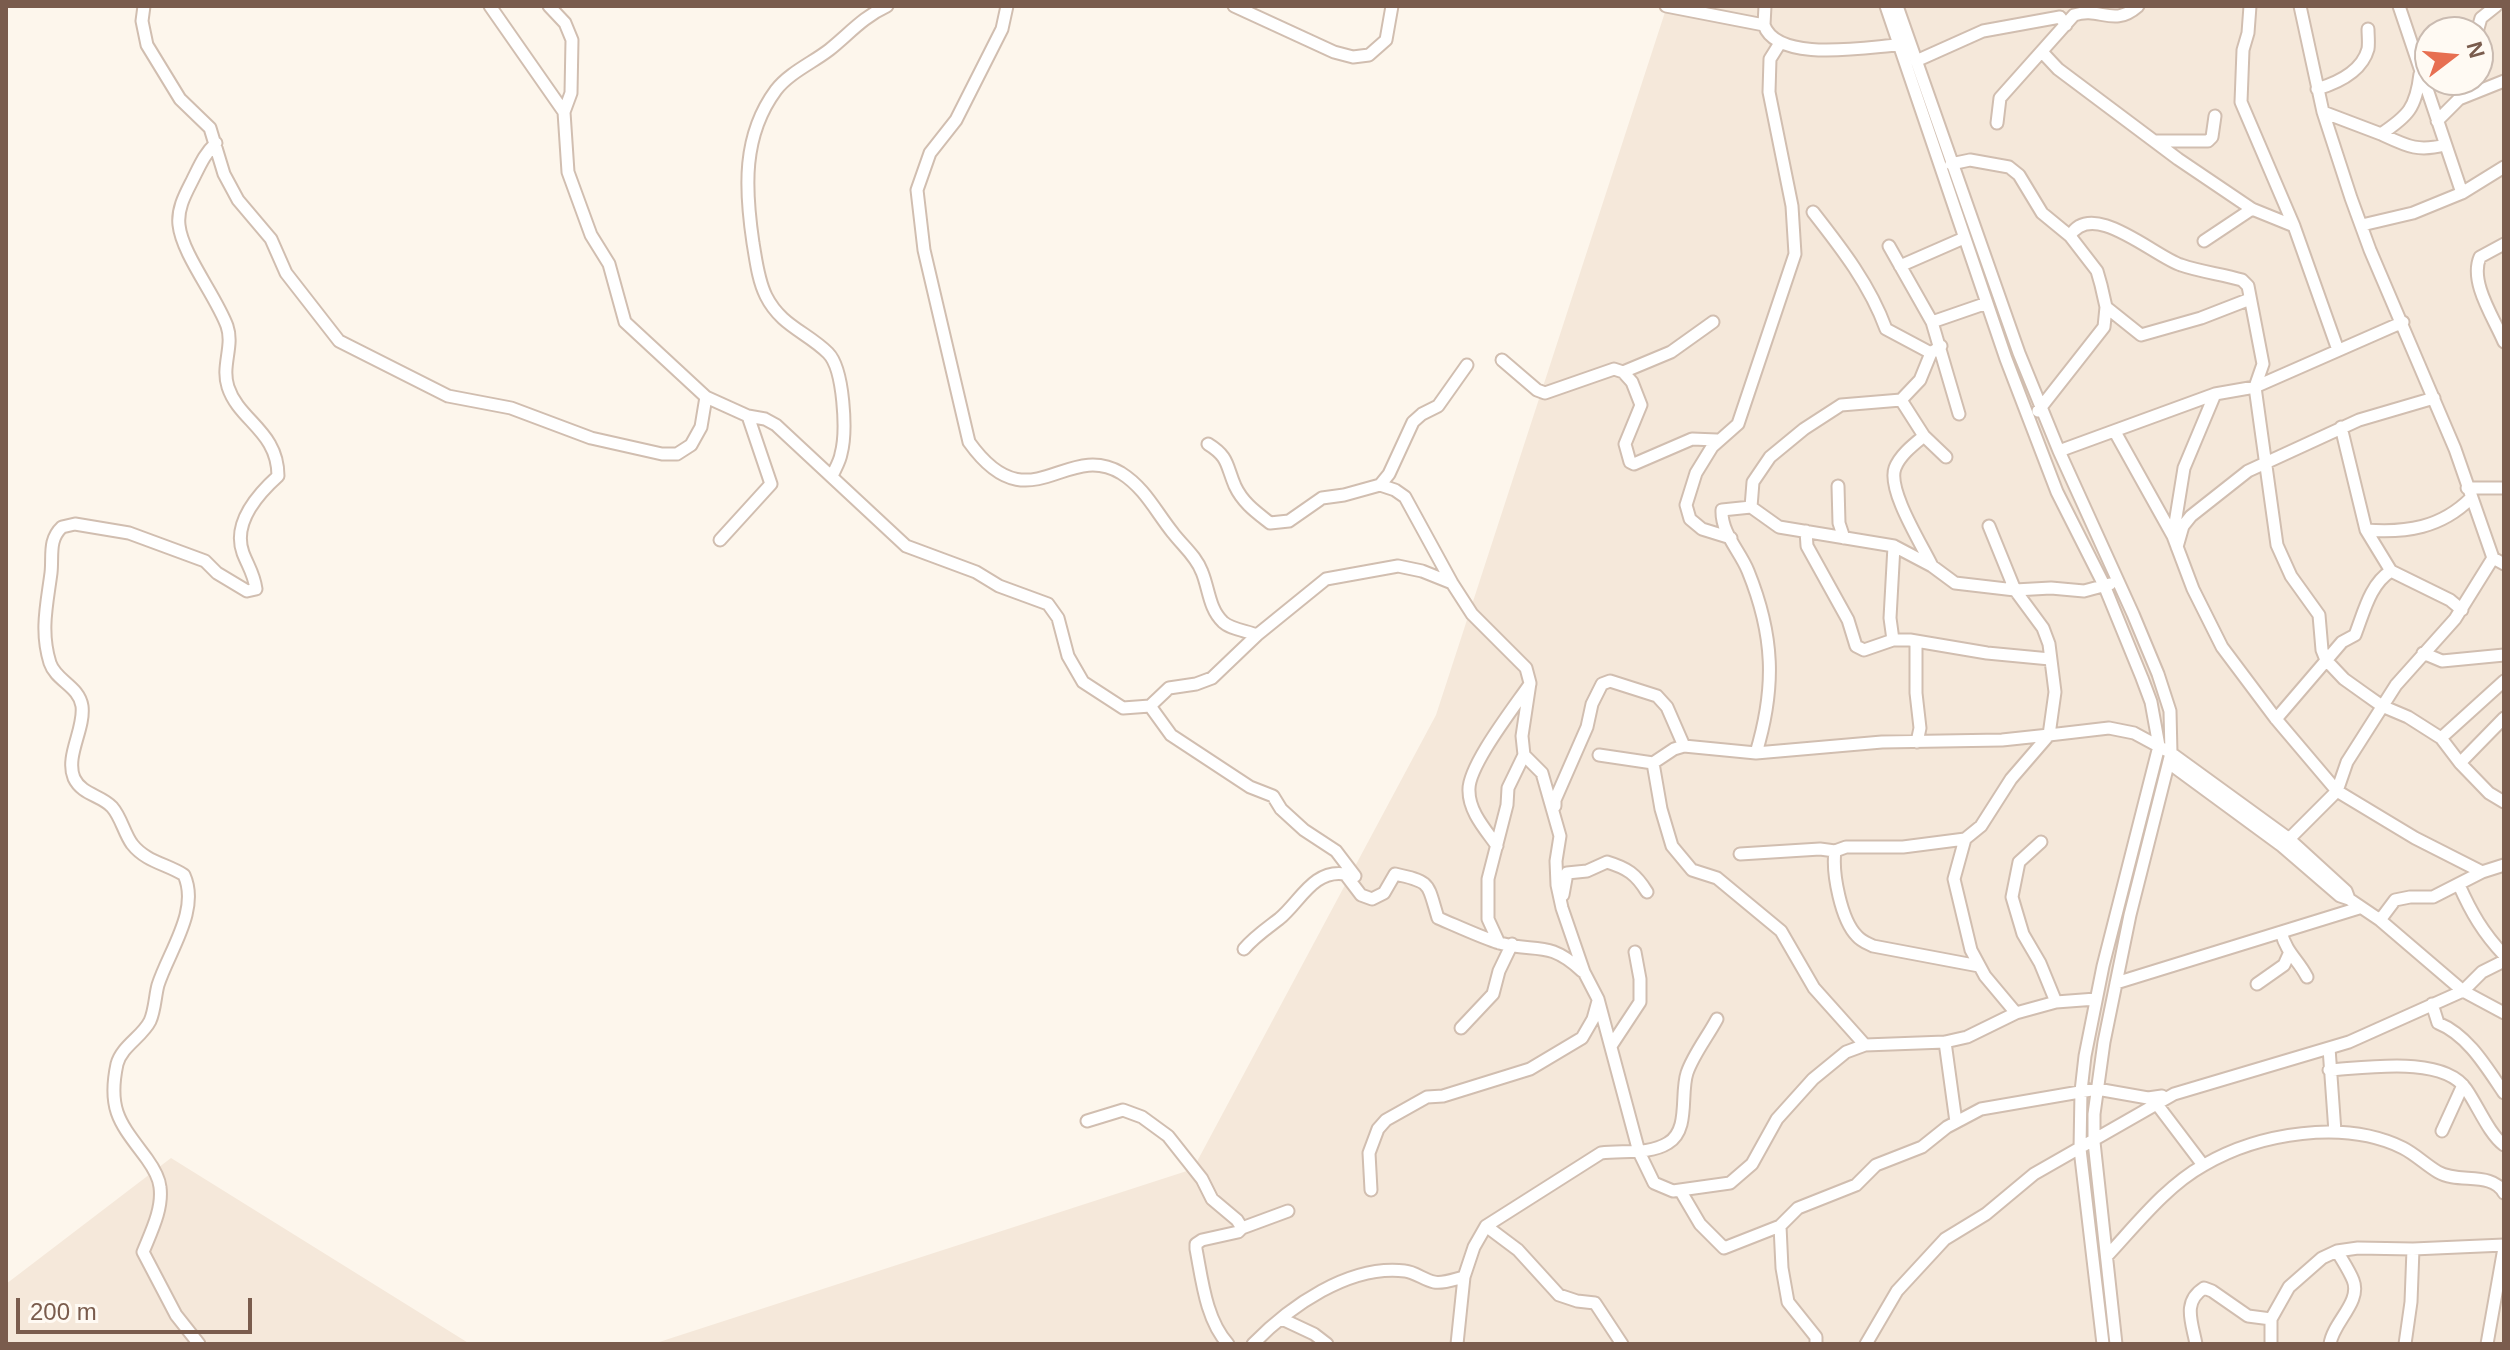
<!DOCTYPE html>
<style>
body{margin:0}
#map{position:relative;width:2510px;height:1350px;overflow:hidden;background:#fdf6ec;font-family:Helvetica,sans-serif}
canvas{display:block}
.frame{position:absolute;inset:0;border:8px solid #7a5c4d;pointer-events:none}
.north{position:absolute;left:2414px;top:16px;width:80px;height:80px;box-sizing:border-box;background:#fffaf3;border:2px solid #cabbb1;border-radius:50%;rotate:74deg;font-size:22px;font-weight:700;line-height:32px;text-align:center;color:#7a5c4d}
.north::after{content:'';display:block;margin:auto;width:28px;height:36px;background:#e76f51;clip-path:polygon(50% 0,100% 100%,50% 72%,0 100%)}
.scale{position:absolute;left:16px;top:1298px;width:236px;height:36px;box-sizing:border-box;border:4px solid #7a5c4d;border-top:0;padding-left:10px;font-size:24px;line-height:28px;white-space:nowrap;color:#7a5c4d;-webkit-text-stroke:6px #fffaf3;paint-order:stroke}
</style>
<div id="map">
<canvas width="2510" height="1350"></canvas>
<div class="frame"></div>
<div class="north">N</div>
<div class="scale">200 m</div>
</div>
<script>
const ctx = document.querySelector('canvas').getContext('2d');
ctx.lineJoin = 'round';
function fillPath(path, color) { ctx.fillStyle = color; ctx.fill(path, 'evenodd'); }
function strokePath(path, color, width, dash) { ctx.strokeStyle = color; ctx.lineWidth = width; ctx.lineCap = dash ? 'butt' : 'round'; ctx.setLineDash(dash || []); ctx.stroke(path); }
fillPath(new Path2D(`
 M1667,6H2504V1344H653L1193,1169L1436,715ZM2430,32H2478V80H2430Z
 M171,1158L470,1344H6V1284Z`), '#f5e8da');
const minor = new Path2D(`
 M144,6L142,21L147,45L180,99L210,128L224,174L238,200L271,239L286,273L339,341L448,396L511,408L591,438L662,454H677L691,445L701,427L706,397
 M490,6L564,112
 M549,6L565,23L572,40L571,93L564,112L568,172L591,235L609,264L625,322L706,397L748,416L765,419L776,425L906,546L976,572L999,586L1048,604L1058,618L1068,656L1083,682L1123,708L1150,706L1169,688L1196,684L1212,678L1257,635L1326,579L1398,566L1422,571L1452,583
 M1007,6L1002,29L956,120L930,153L917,190L924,250L969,442C1029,526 1065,440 1121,473C1145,488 1156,512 1173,533C1183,546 1196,556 1202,572C1209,589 1209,609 1223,622C1230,629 1247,631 1257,635
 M1234,6L1334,52L1353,57L1369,55L1386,40L1392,6
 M1666,6L1764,25C1777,63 1866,47 1898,45
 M1886,6L2006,359L2057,492L2104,585L2142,678L2151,702L2159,746L2103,966L2085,1056L2081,1091L2080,1149L2103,1344
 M1897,6L2019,353L2059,451L2133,614L2158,674L2170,711L2171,753L2130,915L2104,1042L2094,1114V1142L2116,1344
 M2250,6L2248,33L2243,50L2241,102L2294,226L2338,350
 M2399,6L2462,193
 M1764,25L1765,6
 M2477,32L2481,18L2496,6
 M2043,53L2058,69L2178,159L2252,209L2294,226
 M1916,61L1983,31L2060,17L2066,25
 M2317,89C2337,83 2362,71 2368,49C2369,43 2368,35 2368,29
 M2323,112L2381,134C2408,116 2416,108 2420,74
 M2437,121L2459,99L2504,81
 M1997,123L2000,98L2074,15C2100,6 2113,28 2138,6
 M2381,134C2407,146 2417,152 2445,145
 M2154,141H2208L2212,137L2215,116
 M1951,164L1970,160L2009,167L2019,175L2042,213L2070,236
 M1813,212C1842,249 1870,285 1886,329L1931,353
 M2362,225L2413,213L2462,193L2504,167
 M2204,241L2252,209
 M2504,244L2480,257C2469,282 2494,318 2504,342
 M1889,246L1932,322L1959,414
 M1900,266L1964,238
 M2106,307L2141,335L2201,318L2250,299
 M1932,322L1987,303
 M1941,346L1931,353L1920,380L1901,400L1841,405L1804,429L1770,457L1753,482L1751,507L1779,527L1894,546L1932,566L1955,583L2015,590L2051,588L2084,591L2110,584
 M1502,360L1537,390L1545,393L1614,369L1623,372L1632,382L1641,405L1625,444L1630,462L1634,464L1692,439L1717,440
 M1623,372L1671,352L1713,322
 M1901,400L1924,436L1946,457
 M2038,411L2104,327L2106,307L2101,285L2097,271L2070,236C2092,198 2155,257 2181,265C2201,272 2222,274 2242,280L2248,286L2263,364L2255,387L2277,545L2291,576L2319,615L2322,650L2326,660L2344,679L2365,694L2382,706L2408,717L2441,738L2460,763L2489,793L2504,802
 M2341,427L2366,530L2391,571L2450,600L2462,610
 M2115,432L2173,536L2193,589L2222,647L2276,719L2337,791L2415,838L2482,872
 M1924,436C1913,445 1900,455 1895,468C1887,490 1922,545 1932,566
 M1208,444C1229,457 1226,465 1235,486C1243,503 1256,512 1270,523L1289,521L1322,498L1344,495L1380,485L1389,474L1413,422L1422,414L1438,406L1467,365
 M2059,451L2215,394L2255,387L2403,322
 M832,476C835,469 840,461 841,454C847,432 844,369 828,353C807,332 781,326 766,296C758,280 756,260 753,243C745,189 742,136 776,90C789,73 812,63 829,50C849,34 863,17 887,6
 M1380,485L1395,490L1405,497L1452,583L1472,614L1526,668L1530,683L1522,736L1524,755L1542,773L1560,836L1556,861L1557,885L1562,908L1584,972L1598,999L1639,1152L1654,1183L1673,1191L1730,1183L1752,1164L1777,1119L1813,1079L1846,1052L1865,1045L1945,1042L1967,1037L2016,1013L2056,1002L2096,999
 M1838,486L1839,523L1844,538
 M2467,488H2504
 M1751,507L1722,510C1721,533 1740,551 1748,571C1774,635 1776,687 1756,753
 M2366,530C2406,533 2441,528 2471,498
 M1806,531L1807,546L1848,620L1856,646L1864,650L1893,640
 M2173,536L2184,468L2215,394
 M1731,538L1702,529L1690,519L1686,505L1696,473L1712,447L1738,424L1795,254L1792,206L1769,92L1770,59L1780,43
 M720,540L771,484L748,416
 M1894,546L1890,618L1893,640H1910L1987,653L2050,659
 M2177,547L2183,526L2191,516L2248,471L2359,420L2434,398
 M2493,558L2504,564
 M1916,641V693L1920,728L1917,742
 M2423,653L2442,661L2504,655
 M1150,706L1171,735L1250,787L1273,796L1281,809L1304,830L1336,851L1355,876
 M2276,719L2342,642L2355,635C2364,612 2370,584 2391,571
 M2441,738L2504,681
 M1599,755L1653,763L1661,809L1672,846L1692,870L1717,878L1781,931L1814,988L1865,1045
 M1653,763L1674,749L1684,746L1756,753L1882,742L2002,740L2049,735L2055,692L2049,644L2043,628L2015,590L1989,526
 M2169,763L2282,846L2340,896L2349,899
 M2460,763L2504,718
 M1555,806V800L1587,727L1592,704L1602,684L1610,681L1657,696L1667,707L1684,746
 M1965,839L1903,847H1846L1835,851C1832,873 1841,920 1857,936C1861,941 1867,943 1873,946L1979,966
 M2041,842L2019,862L2012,897L2023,934L2040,963L2056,1002
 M1497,846C1486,830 1469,812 1469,791C1467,767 1515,706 1530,684
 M2282,846L2337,791L2347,762L2396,685L2455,619L2493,558L2455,449L2370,250L2351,198L2323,112L2300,6
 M1740,854L1820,849L1835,851
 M2459,885C2471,912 2483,933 2504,955
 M1563,895L1567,873L1587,871L1607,862C1627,868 1636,874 1647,892
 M2380,920L2395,900L2410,897H2433L2482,872L2504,865
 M2281,932C2287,954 2297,958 2307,977
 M1499,943L1488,919V879L1507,805L1508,788L1524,755
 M1244,949C1254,937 1266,929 1279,919C1300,902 1313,869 1345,874L1361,895L1372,899L1384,893L1395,874C1432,882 1427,883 1438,918C1457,926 1476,935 1496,942C1534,954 1547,938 1582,971
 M2116,983L2359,908
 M2257,984L2284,965L2289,954
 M2432,1004L2438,1023C2468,1035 2487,1068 2504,1093
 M2016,1013L1985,976L1971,950L1954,879L1965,839L1981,826L2011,779L2049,735L2109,728L2134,733L2171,753L2288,838L2346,891L2349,899L2380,920L2463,991L2504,1013
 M1461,1028L1493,994L1499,971L1512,944
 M1945,1042L1956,1122
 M1611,1046L1640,1002V979L1635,952
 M2329,1048L2335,1132
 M2329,1070C2365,1068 2443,1055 2466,1089C2478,1106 2489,1134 2504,1145
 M2156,1103L2203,1165
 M1087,1121L1123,1110L1142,1117L1168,1136L1202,1179L1212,1199L1237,1220L1242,1228L1238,1232L1202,1240L1196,1244V1249C1202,1280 1206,1320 1228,1344
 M2442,1131L2463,1085
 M1371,1190L1369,1153L1378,1129L1386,1120L1427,1097L1443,1096L1530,1069L1582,1038L1593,1019L1598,1001
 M1680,1190L1700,1224L1724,1248L1780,1226L1782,1268L1788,1302L1816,1337V1344
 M1486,1226L1518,1250L1559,1295L1577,1301L1595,1303L1622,1344
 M1780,1226L1798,1208L1856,1185L1876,1165L1922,1147L1947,1127L1981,1109L2097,1089L2148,1098L2162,1096
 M1242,1228L1288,1211
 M2107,1256C2136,1225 2166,1186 2204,1165C2259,1133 2344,1119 2403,1148C2415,1154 2426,1165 2438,1172C2458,1184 2492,1171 2504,1193
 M1282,1319L1314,1334L1327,1344
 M2271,1319V1344
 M199,1344L176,1315L143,1252C151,1232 163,1209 160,1187C159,1177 152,1166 147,1159C121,1124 107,1111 117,1064C122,1046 142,1037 150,1021C155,1010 155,996 158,985C169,951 200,910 184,875C167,864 146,862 132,844C124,833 121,817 112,807C101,795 82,795 74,778C65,756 85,729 82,706C79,686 56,681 50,663C40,631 47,604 51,573C53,556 48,540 62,527L75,524L129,533L205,561L217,573L247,591L256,589C254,574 248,566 243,553C232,523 258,494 278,476C278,431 239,421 228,387C221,366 234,346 227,326C216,296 182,254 179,225C177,208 186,193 193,179C200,165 205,153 216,143
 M1253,1344C1289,1307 1349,1264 1405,1271C1415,1272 1424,1280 1434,1282C1443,1284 1455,1279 1464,1277
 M1457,1344L1464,1277L1474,1247L1486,1226L1601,1153C1622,1150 1649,1155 1668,1143C1690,1130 1680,1094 1687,1073C1693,1055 1708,1036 1717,1019
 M1866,1344L1897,1291L1945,1239L1986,1214L2034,1174L2174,1094L2349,1042L2463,991L2482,972L2504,961
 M2196,1344C2192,1322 2182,1302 2204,1288L2212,1291L2248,1316L2271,1319L2289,1287L2322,1258L2337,1251L2358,1248L2413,1249L2504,1245
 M2330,1344C2333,1322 2362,1302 2353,1280C2349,1270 2342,1260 2337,1251
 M2405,1344L2411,1302L2413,1249
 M2487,1344L2504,1248`);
strokePath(minor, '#d1beb0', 15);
strokePath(minor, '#fff', 11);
</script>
